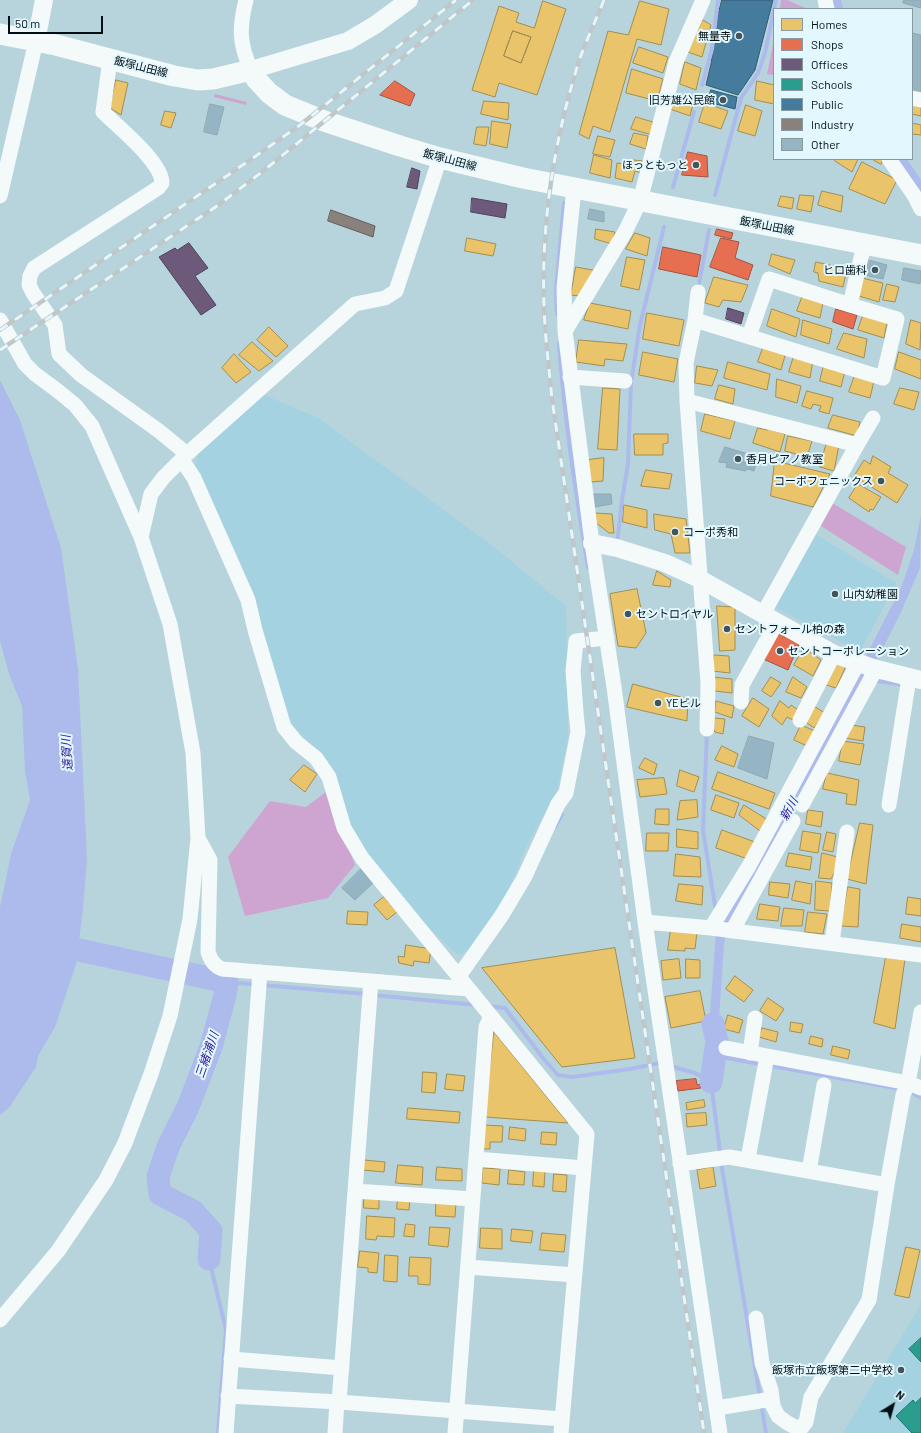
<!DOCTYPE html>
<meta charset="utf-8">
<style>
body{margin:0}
#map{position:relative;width:921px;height:1433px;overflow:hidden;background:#b7d4dd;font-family:Barlow,sans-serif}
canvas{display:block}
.legend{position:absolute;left:773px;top:8px;width:140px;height:152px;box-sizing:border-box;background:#e3f7fe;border:1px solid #889aa0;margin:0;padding:5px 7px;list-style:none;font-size:12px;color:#000f14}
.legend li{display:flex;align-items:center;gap:8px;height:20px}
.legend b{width:20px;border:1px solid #889aa0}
.north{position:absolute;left:873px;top:1385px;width:40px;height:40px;-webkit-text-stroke:3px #e3f7fe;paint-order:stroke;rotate:37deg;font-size:11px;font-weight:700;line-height:16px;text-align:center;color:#000f14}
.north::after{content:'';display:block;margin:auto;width:14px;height:18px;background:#000f14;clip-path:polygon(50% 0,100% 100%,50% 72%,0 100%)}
.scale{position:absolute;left:8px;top:16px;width:95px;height:18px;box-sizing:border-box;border:2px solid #000f14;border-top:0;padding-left:5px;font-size:12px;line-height:14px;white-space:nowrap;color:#000f14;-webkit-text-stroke:3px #e3f7fe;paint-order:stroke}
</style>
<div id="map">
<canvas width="921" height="1433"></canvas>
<ul class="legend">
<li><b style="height:11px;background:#e9c46a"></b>Homes</li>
<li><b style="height:11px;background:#e76f51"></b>Shops</li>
<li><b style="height:11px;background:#6d597a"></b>Offices</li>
<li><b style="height:11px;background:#2a9d8f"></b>Schools</li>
<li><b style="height:11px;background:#457b9d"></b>Public</li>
<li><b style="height:11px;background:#8a817c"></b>Industry</li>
<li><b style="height:11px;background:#95b5c4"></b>Other</li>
</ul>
<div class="north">N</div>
<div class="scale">50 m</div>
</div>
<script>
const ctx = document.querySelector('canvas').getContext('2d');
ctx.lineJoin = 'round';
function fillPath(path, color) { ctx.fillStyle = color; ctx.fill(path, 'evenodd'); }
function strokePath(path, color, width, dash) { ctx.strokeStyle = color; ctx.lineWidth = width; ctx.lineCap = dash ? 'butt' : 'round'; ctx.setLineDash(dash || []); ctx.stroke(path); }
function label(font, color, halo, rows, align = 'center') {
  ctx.font = font + ' Barlow,"Noto Sans JP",sans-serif'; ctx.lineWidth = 4; ctx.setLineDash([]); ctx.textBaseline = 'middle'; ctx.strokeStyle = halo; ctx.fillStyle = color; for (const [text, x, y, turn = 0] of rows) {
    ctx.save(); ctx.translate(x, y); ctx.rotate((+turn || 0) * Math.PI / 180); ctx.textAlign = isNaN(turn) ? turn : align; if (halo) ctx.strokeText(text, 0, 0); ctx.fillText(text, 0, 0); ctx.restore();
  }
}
fillPath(new Path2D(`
 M262,394L318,418L489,543L566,606L568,738L558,788L525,849L506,896L468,950L458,955L424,923L364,851L348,825L327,764L307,740L288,721L264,639L254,593L195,467L199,450Z
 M815,534L896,583L860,652L773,606Z
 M921,1299V1433H843L919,1308Z`), '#a4d2e0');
fillPath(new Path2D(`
 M781,0H787L808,9H780Z
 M774,39V75L767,74Z
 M215,94L247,102L246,105L214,97Z
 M832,503L906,547L898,575L821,526Z
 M326,792L355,865L328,898L245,916L228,857L270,801L306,807Z`), '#cea5d0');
fillPath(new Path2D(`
 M827,0H841L843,9H829Z
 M895,159H907L921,180V199Z
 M0,380L20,420L61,548L78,669L87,859L83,909L76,964L55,1027L38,1056L36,1067L9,1108L0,1115V907L11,854L30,800L25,771L22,706L9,674L0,641Z
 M921,515L920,568L901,612L882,650L726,933L724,945L718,1033L720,1052L900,1085L921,1094V1100L910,1094L895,1090L720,1059L713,1054V1034L709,1027L716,932L865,658L901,588L914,550Z`), '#acbbeb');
const homes = new Path2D(`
 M543,1L566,9L537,95L499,83L495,97L472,90L499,6L519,13L516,22L534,28ZM513,31L531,37L521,63L504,56Z
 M640,1L669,9L661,45L637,39L610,132L593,126L589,139L579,134L608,31L628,35Z
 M703,20L711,25L702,57L688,52Z
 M513,31L531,37L521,63L504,56Z
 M639,47L668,57L663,73L633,63Z
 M685,62L701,68L696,90L680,84Z
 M632,69L663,79L657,101L626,93Z
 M116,80L128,83L121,115L110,108Z
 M757,81L774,85V104L755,100Z
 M674,97L694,101L690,116L670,109Z
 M484,101L509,103L508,120L481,114Z
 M705,103L728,111L721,129L699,122Z
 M912,104L921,106V116L912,114Z
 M746,105L762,111L755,136L738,131Z
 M165,111L176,113L171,128L161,125Z
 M636,117L653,122L652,135L631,129Z
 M492,121L511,124L507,148L490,144Z
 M912,123L921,125V135L912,134Z
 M477,127H489L486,146L474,144Z
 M634,133L648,136L646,149L630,144Z
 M598,136L615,140L610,157L593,154Z
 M594,155L612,160L610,178L590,173Z
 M836,159H858L852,172L835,161Z
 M872,159H883L881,164Z
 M633,160L644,161L642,173L635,171L632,182L615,178L617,163L632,165Z
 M862,162L897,180L885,204L849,189Z
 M822,191L843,196L841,212L818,205Z
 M800,195L814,196L811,212L797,209Z
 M781,196L794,198L792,209L778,206Z
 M596,229L615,232L612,244L595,239Z
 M635,233L650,238L647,256L626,249Z
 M467,238L496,244L493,256L465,251Z
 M772,254L795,260L790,274L769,265Z
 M627,257L645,260L639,290L621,286Z
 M816,262L847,269L843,287L819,281L818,273L814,272Z
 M576,267L598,271L580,296L571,295Z
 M714,277L748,285L741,302L723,300L719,307L705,303Z
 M862,278L883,283L879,302L859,296Z
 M887,284L899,287L895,302L883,300Z
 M803,295L823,302L820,318L797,311Z
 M590,303L631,311L628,329L584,320Z
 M772,309L800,319L796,337L767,326Z
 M647,313L684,320L679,346L643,339Z
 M864,313L887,322L884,338L858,330Z
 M803,320L832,329L829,344L801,335Z
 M911,320L921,323L920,350L906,344Z
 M269,327L288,346L276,357L257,340Z
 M844,333L867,339L864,358L837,349Z
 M579,340L627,344L623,361L605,359L604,366L576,362Z
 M252,342L273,361L259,371L239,355Z
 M764,345L786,352L781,370L758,362Z
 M643,352L678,359L674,382L639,375Z
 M899,352L921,360V379L895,369Z
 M234,354L251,372L236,383L222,368Z
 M794,356L813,360L810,378L789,372Z
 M728,362L770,374L767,390L724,378Z
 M824,365L845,371L841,387L820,381Z
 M697,366L718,370L712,386L695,383Z
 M855,375L874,381L870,398L849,392Z
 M777,379L801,386L797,403L776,397Z
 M719,385L735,389L733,404L715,399Z
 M603,388L620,389L617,450L598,449Z
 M900,388L919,392L914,410L894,404Z
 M807,391L833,398L829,414L819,411L821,406L813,404L811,409L802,406Z
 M705,414L735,421L730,439L701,431Z
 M833,415L860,422L857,436L828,428Z
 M758,428L768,430L769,429L785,434L780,452L753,443Z
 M634,434H668V443L663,444V455H635Z
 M788,436L812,441L807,457L785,451Z
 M827,442L839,445L834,471L820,467Z
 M873,456L891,467L888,473L908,485L897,503L854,476L864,460L870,464Z
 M604,458L603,481L591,482L588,460Z
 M775,461L830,474L813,507L771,496Z
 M646,470L672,474L669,489L641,486Z
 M858,484L881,497L873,510L870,509L869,512L849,498Z
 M624,505L647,510V528L623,522Z
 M595,513L612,514L614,533H609L595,522Z
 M654,514L686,519L690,553H675L671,534L655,530Z
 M657,571L671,580L670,587L653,585Z
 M637,589L646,633L636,648L618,646L610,594Z
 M717,606L735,607V650L720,651Z
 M804,648L821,660L813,676L794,665Z
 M714,655L729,656L730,673L712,671Z
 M834,663L846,666L836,688L823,684Z
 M712,677L732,679V693L715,691Z
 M771,677L781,683L771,697L762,691Z
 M793,677L807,687L801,698L786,692Z
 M633,684L688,699L687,721L627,707Z
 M753,698L769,709L759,727L742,716Z
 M716,701L734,706L732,718L715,712Z
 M780,701L789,708L791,705L798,710L793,720L787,717L782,725L772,716Z
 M812,705L825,713L814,728L803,720Z
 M714,718L725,719L723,734L715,732Z
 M801,725L815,731L807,746L794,740Z
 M851,725L865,727L863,741L845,738Z
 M843,741L864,744L860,765L839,761Z
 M722,746L738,754L734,767L715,760Z
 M645,758L657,764L654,775L639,768Z
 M304,765L317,774L305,792L290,780Z
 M680,770L699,777L694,792L677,786Z
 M718,772L775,793L769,809L712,789Z
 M827,773L859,780L856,805L846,804L847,794L823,789Z
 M664,778L667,794L640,797L637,780Z
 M716,795L739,803L734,818L711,810Z
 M697,800L698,817L677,820L680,801Z
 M744,805L768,820L760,831L739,815Z
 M656,809H669V825L655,824Z
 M808,810L823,812L821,827L806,824Z
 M860,823L873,825L866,884L847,879Z
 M677,829L698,832V849L677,847Z
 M722,830L755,842L748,859L716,848Z
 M803,831L821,834L818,853L800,850Z
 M827,832L836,834L833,852L823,850Z
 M647,833H669L668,851H646Z
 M789,853L812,857L810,870L786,866Z
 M822,853L838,857L839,864L831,879L819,878Z
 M676,854L700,857L701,877L674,876Z
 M796,881L812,884L810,904L792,900Z
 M816,881L832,883L830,911L815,910Z
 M770,882L790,884L788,898L769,895Z
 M679,884L703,886L702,905L676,901Z
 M848,887L860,889L858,927L841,926Z
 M384,897L397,912L387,920L374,905Z
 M908,897L921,899V916L906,914Z
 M760,904L780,907L778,921L757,919Z
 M784,908L804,910L802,926H781Z
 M348,911L368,912L367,925L347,924Z
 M808,912L827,914L823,934L805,932Z
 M902,924L921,927V942L900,938Z
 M671,929L697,932L695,949L685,948V951L668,950Z
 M406,945L431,949L429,963L414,961L413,966L399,963L398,956L404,957Z
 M615,948L635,1058L562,1067L482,968Z
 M886,957L905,959L895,1029L874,1023Z
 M679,959L681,978L663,980L661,961Z
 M686,959L700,960V978H686Z
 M735,976L753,990L744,1002L726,989Z
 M700,991L706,1021L671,1028L665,997Z
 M768,998L784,1009L776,1021L760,1011Z
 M728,1015L743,1020L739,1033L724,1029Z
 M791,1022L803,1024L801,1033L790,1031Z
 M762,1028L778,1032L776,1042L759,1037Z
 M494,1032L568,1123L485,1117Z
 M811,1036L823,1039L822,1047L809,1044Z
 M833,1046L850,1050L848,1059L831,1055Z
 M423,1072L437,1073L435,1093L422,1092Z
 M447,1074L465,1076L463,1091L445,1089Z
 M704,1100L705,1107L687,1110L686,1103Z
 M408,1108L460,1112L459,1123L407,1119Z
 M706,1113L707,1125L687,1127L686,1114Z
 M483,1125L503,1126L502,1142H490V1149H483Z
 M510,1127L526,1129L525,1141L509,1139Z
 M542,1132L557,1133L556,1145L541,1144Z
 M364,1160L385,1162L384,1172L363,1170Z
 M398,1165L423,1167L422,1185L396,1183Z
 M437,1167L462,1169V1181L436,1180Z
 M713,1167L716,1186L700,1189L697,1170Z
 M483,1168L500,1169L499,1185L482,1183Z
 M509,1170L525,1172L524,1185L508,1184Z
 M534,1170L545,1171L544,1187L533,1186Z
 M554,1174L567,1175L566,1192L553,1191Z
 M364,1197L379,1198V1209L364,1208Z
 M398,1198L410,1199L409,1210L397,1209Z
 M436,1202L456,1203L455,1217L436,1216Z
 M367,1216L395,1218L394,1237L377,1236L376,1240L366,1239Z
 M406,1224L415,1225L414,1237L404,1236Z
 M430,1227L450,1228L448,1247L429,1245Z
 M481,1228L502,1229V1249L480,1248Z
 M512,1229L533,1231L531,1243L511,1241Z
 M542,1233L566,1235L564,1252L540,1250Z
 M906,1247L920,1250L909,1298L895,1295Z
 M360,1251L379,1253L377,1273L368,1272V1268L358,1267Z
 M385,1255L398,1256L397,1282L384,1281Z
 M410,1257L431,1258L430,1285L418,1284V1276H409Z`);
fillPath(homes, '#e9c46a');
strokePath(homes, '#a38e50', 1);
const shops = new Path2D(`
 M395,81L415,94L410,106L380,95Z
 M688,152L707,156L708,177L682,175Z
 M717,229L733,233L731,239L715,235Z
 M721,238L739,242L735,258L753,265L748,280L710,267Z
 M663,247L701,255L697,277L659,269Z
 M836,309L857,315L853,329L833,322Z
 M775,632L799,644L788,670L761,658Z
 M696,1079L697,1085L701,1084V1088L678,1091L676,1081Z`);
fillPath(shops, '#e76f51');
strokePath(shops, '#a2523f', 1);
const offices = new Path2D(`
 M412,168L420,171L417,189L407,187Z
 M472,198L507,204L505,218L471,212Z
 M189,243L208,268L195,276L216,305L201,315L159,257L175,248L177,250Z
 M728,308L744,313L741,324L726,319Z`);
fillPath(offices, '#6d597a');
strokePath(offices, '#4c435b', 1);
const schools = new Path2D(`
 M921,1338V1362L909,1349Z
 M921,1398V1433H912L896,1416L913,1400L915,1403Z`);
fillPath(schools, '#2a9d8f');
strokePath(schools, '#1d726a', 1);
const public = new Path2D(`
 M722,0H773L755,70L738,95L706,85L711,64L717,19Z
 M711,90L737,97L735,109L708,102Z`);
fillPath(public, '#457b9d');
strokePath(public, '#305b74', 1);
const industry = new Path2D(`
 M331,210L375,226L373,237L328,221Z`);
fillPath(industry, '#8a817c');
strokePath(industry, '#615f5d', 1);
strokePath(new Path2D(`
 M774,9L776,0
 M702,85L712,49L718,0
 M673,187L694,112
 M715,195L741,98L758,73L765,53L774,9
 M698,290L709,230
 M557,314L556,289L564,203
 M559,343C564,418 576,494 588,568
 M617,544L622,500L628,464L631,383L640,325L664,227
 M877,681L905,685
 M707,732L703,830L716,912
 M555,827L562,814
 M227,982L366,994
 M373,995L476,1005
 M488,1006L505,1008L543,1058L558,1075L572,1077L630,1069L659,1063L663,1064
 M670,1066L695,1073L711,1082L722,1168L766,1433
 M209,1259L226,1330L218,1433`), '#acbbeb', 4);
strokePath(new Path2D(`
 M65,947L227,982L225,995L211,1047L188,1107L168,1147L158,1177L160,1194L193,1211L211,1231L209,1259
 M711,1082L717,1041L713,1024`), '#acbbeb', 23);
const building = new Path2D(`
 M904,0H921V8L903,3Z
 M912,33L921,35V93L912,90Z
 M210,104L224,107L217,135L204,132Z
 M590,209L604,212V222L588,219Z
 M869,260L887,265L883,279L864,275Z
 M904,268L921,271L920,284L902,280Z
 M725,447L758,457L754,471L748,469L745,471L726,467L727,463L719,462Z
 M592,494H611L612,504L594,507Z
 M749,736L774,743L767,779L738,768Z
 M362,868L376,880L355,900L342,888Z`);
fillPath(building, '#95b5c4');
strokePath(building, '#92a6af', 1);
strokePath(new Path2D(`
 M246,0C239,28 239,43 251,70
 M825,0L827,9
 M110,59L103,112C118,127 162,162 162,183L158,188L34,268L30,276L29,285L33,293L55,325L59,354L81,375L159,431L187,454
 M912,98L921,100
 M889,159L914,195L921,209
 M574,188L564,288L565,331L592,543L614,687L645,922L720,1433
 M0,196L36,41
 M0,320L25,364L35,374L58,391L75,405L92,426L141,537L170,624L193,753L198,838L190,919L170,1016L151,1074L125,1143L106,1180L58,1251L0,1320
 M695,320L698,292
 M565,331L625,232L640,201L676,62L703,0
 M749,336L769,279L850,305
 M570,377L625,381
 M687,401L857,445L873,418
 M182,460L194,478L248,600L255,630L284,727L296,742L316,758L329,777L344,828L362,858L587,1134L561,1433
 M141,537L151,494L163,478L187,454L355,304L385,298L396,291L440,158
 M763,614L857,445
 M741,702L742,685L777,622
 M800,720L834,654
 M707,729L708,683L687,401L686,363L695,320L883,378L897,319L850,305L864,245
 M802,805L876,669
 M889,805L909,678
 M198,838L210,860L208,952C211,960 213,965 222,969L469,989
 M645,922L711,928L921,955
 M711,928L749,866L858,663
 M732,931L793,821
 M832,943L847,832
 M459,976L502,915L524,878L558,804L566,793L578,732L576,712L573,671L576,641L607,638
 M726,1048L908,1083L921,1088
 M750,1053L755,1018
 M476,1159L584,1168
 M748,1159L767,1056
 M680,1164L729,1157L887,1185L903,1095L908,1083L921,1012
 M809,1171L824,1085
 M355,1191L473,1199
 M468,1267L575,1275
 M756,1318L762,1363L771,1390L773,1406L778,1416L786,1422L795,1427H802L806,1422L811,1397L869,1300L887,1185
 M231,1359L342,1368
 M228,1396L339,1402L562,1419
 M339,1402L371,981
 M717,1408L772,1399
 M226,1433L260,972
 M335,1433L337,1402
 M455,1433L486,1027L491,1016`), '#f4f9fa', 15);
strokePath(new Path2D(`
 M36,41L44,0
 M251,70L348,41L375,25L409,0
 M592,543L617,548L665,563L700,579L834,654L873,668L921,680`), '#f4f9fa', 18);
strokePath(new Path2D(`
 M0,34L56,45L174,76L198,80L213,79L251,70L257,80L269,93L285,105L324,121L400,146L440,158L523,178L921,255`), '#f4f9fa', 21);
const rail = new Path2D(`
 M604,0C596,20 586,41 579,61C554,140 541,223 544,306C545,337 549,368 552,399L704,1433
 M0,330L253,158L300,125L456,0
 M0,350L217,206L262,172L473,0`);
strokePath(rail, '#c0c7c9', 4.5);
strokePath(rail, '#e3f7fe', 3, [9]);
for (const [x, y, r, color] of [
 [739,36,4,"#40545a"],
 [723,100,4,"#40545a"],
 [696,165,4,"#40545a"],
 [875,270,4,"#40545a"],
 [738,459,4,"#40545a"],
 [881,481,4,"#40545a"],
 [675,532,4,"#40545a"],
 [835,594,4,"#40545a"],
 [628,614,4,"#40545a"],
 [727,629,4,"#40545a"],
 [780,651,4,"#40545a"],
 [658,703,4,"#40545a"],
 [901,1370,4,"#40545a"]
]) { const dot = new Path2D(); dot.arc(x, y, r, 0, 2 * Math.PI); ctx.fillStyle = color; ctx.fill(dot); strokePath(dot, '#e3f7fe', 1.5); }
label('11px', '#000f14', '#e3f7fe', [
 ["無量寺",731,36,"right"],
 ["旧芳雄公民館",715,100,"right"],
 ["ほっともっと",688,165,"right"],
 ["ヒロ歯科",867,270,"right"],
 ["香月ピアノ教室",746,459],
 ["コーポフェニックス",873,481,"right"],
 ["コーポ秀和",683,532],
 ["山内幼稚園",843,594],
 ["セントロイヤル",636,614],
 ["セントフォール柏の森",735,629],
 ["セントコーポレーション",788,651],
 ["YEビル",666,703],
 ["飯塚市立飯塚第二中学校",893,1370,"right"]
], 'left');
label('11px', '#000f14', '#e3f7fe', [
 ["飯塚山田線",141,67,14],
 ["飯塚山田線",450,160,15],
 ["飯塚山田線",767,226,11]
]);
label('italic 12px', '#2e1a97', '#e3f7fe', [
 ["遠賀川",67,753,-94],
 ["新川",789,809,-61],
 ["三緒浦川",207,1055,-71]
]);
</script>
